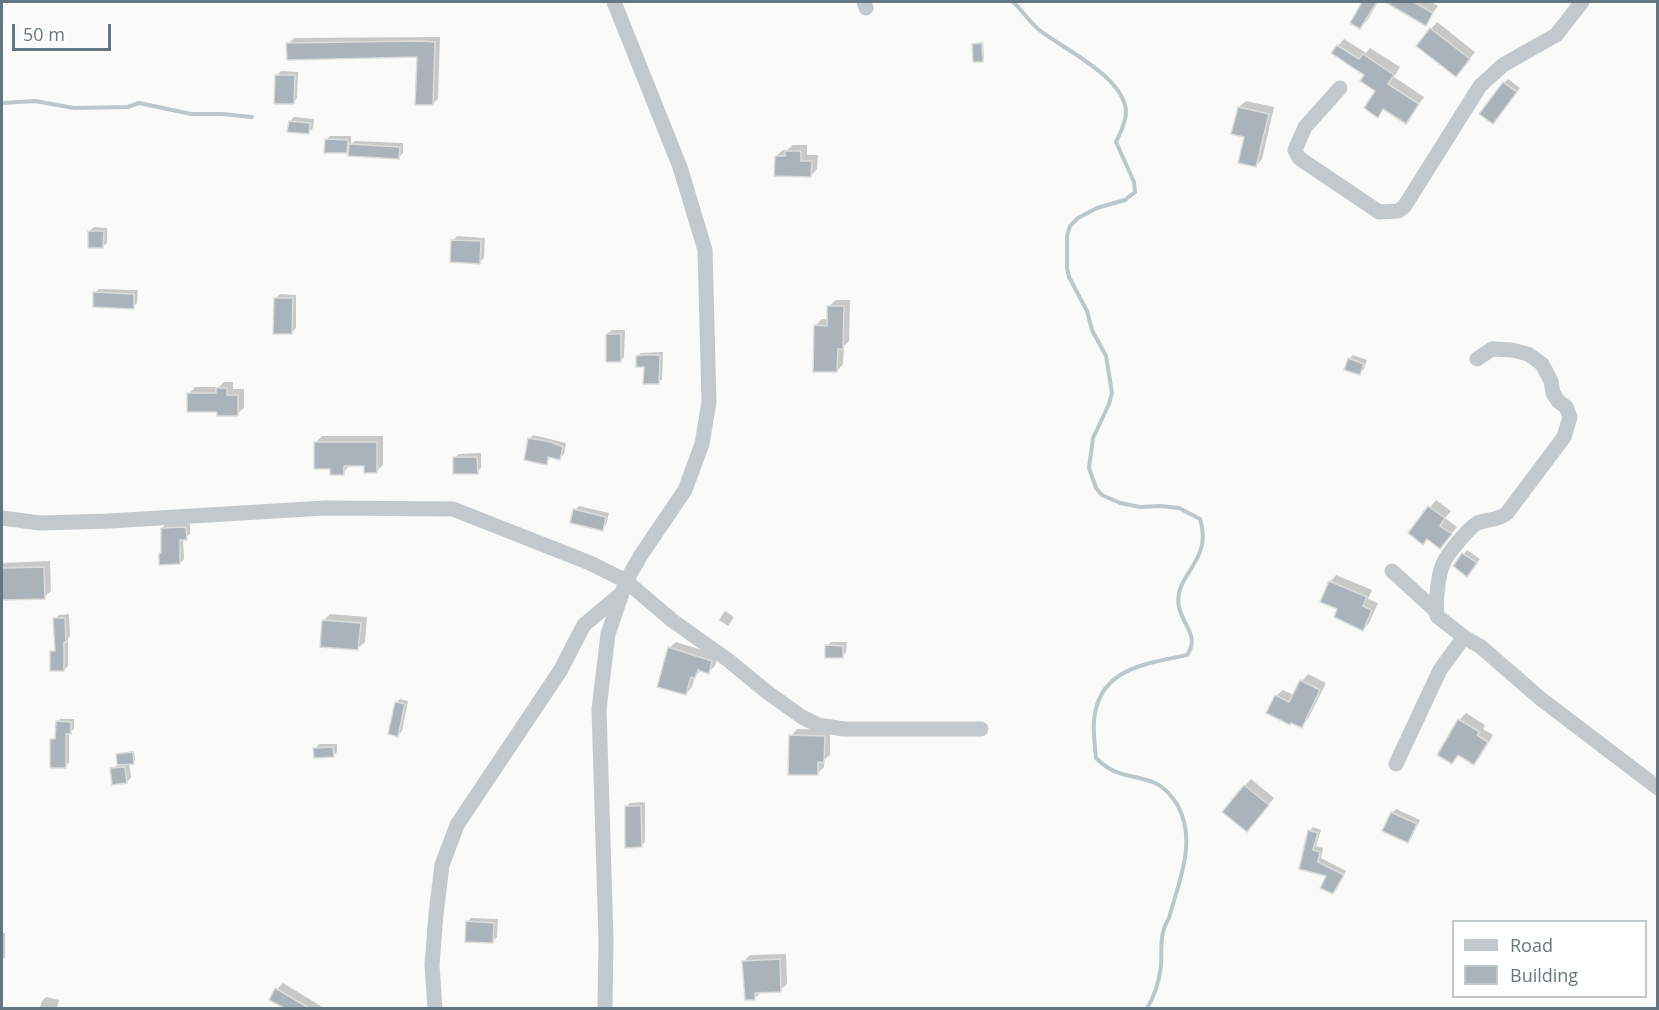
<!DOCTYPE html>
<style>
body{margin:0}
#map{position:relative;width:1659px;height:1010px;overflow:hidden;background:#fafaf8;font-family:"Open Sans",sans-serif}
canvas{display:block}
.frame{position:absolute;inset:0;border:3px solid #657683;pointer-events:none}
.legend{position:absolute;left:1452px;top:920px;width:195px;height:78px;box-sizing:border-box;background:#fff;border:2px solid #c1c8cd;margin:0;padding:8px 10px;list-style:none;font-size:18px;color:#657683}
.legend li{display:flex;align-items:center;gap:12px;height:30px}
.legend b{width:30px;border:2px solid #c1c8cd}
.scale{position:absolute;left:12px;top:24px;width:99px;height:27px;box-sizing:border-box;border:3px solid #657683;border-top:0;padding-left:8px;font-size:18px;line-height:21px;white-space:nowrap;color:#657683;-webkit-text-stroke:4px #fff;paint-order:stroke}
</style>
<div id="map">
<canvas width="1659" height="1010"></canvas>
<div class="frame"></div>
<ul class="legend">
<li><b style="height:8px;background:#c3c8cc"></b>Road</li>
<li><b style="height:16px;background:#aab3b9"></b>Building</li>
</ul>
<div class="scale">50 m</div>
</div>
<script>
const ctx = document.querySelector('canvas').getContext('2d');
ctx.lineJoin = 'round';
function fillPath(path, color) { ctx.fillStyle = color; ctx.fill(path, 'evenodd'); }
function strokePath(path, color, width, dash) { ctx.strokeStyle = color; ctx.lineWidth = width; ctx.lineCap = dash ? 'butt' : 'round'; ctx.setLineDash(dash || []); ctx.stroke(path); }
fillPath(new Path2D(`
 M1364,2H1378L1367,21L1360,27L1352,22Z
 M1388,2H1431L1438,6L1425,24Z
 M1437,22L1475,52L1462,68L1431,29Z
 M440,37L438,98L433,104L419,56L288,44L294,38Z
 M1344,39L1366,53L1370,48L1400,67L1394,77L1424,97L1405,122L1385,108L1377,116V91L1366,74L1338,46Z
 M983,42L984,59L982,61L973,44Z
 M281,71L298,72L297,98L293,103L277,75Z
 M1508,79L1520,88L1493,123L1504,83Z
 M1246,101L1274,107L1262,159L1256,166L1239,107Z
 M294,117L314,119L313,128L309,132L290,121Z
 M330,136H351V144L355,141L403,143V153L399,157L350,149L347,152L326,140Z
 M793,145H807V155H818L817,169L811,176L776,156L783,150H787Z
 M94,227L107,228V243L102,247L90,231Z
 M457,236L485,238L484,258L480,262L452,241Z
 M99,289L138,290L137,303L133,307L95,293Z
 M280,294L296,295V328L291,333L275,299Z
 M836,300H850L849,341L844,346L843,364L837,371L815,326L822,319L829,320V306Z
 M612,330H625L624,357L620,361L607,334Z
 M663,352L662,379L658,383L637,357L641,353Z
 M1353,355L1367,360L1364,369L1360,373L1349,359Z
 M224,382H233V389H244V408L237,414L218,411L189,394L195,387H219Z
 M533,435L566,443L564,454L560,458L551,456L547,463L530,439Z
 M322,436H383V465L376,472L366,465H350L343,473L332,467L315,443Z
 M481,453V468L477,472L454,458L459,454Z
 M1436,500L1451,511L1445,518L1457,527L1440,547L1428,538L1410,533Z
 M579,506L609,513L606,525L602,529L575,510Z
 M166,524H190V534L183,539L184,559L180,563L163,551L162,528Z
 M1467,550L1480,559L1471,571L1455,566Z
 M50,561L51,591L44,597L2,598V563Z
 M1336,575L1372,590L1368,599L1378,603L1369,623L1363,630L1339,608L1330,582Z
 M725,611L734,617L728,626L719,620Z
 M69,614L70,636L68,638V666L64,670L52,652L56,648L55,619L59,615Z
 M330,614L367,617L365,642L358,648L323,621Z
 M676,642L718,655L715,666L708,672L701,670L695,676L692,687L686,694L669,648Z
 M831,642H847L846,652L842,657L827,646Z
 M1308,674L1326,683L1308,719L1301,726L1291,721L1276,696L1283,690L1294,695L1302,681Z
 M400,699L408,701L402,731L398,735L396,703Z
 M1466,713L1485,725L1483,729L1493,735L1480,757L1474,763L1459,755L1452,763L1459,720Z
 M60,719H74V729L69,732V763L65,766L51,740L57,736V722Z
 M797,729L830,730V755L824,760V767L817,774L791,736Z
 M319,744H337V752L333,756L315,749Z
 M134,751L135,760L129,762L131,778L127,782L112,769L119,764L118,754L120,753Z
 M1251,779L1274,798L1253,823L1245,786Z
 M645,802V842L641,846L626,807L630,803Z
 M1396,809L1420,820L1412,837L1408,841L1392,813Z
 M1313,827L1321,830L1316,846L1323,848L1321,858L1346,871L1333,892L1328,874L1300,868L1309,831Z
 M471,918L498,919L497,937L493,941L467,922Z
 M2,933H5V957L2,960Z
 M786,954L787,984L780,990L762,991L755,998L744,961L750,955Z
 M283,983L324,1008H279L281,1005L277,989Z
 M46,997L59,1000L57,1008H40L42,1001Z`), '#0003');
strokePath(new Path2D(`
 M1013,2C1022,10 1029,21 1038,29C1063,49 1125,77 1126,112C1126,123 1120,133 1116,142L1134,182L1135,192L1125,200L1097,208L1078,218L1070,226L1067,236V268L1069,277L1087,311L1092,330L1106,356L1112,393L1109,404L1093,438L1089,468L1096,488L1102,495L1120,503L1140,507L1160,506L1179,508L1200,519C1214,562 1172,575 1179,607C1183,626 1200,636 1187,655C1146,664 1098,668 1094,721C1093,733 1095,746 1096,758C1117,779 1131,773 1155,783C1164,787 1173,797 1178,806C1197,842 1179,881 1169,918C1159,934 1162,949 1161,966C1159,981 1155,996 1147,1008
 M2,103L35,101L74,108L128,107L139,103L191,114H222L252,117`), '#bbc7cb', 4);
const building = new Path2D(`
 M1362,2H1377L1360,29L1350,23Z
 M1385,2H1414L1433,13L1426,26Z
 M1430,28L1470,59L1456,77L1416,46Z
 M418,41L435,42L433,105H415L417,57L287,60L286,43Z
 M982,43L983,62H973L972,44Z
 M1337,45L1359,59L1363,54L1394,75L1388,84L1419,104L1406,124L1383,109L1378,118L1364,108L1375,91L1360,81L1364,75L1331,53Z
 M275,75H295L294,104H274Z
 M1503,82L1517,92L1493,124L1479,114Z
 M1238,107L1269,114L1256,167L1238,163L1244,137L1231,134Z
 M289,121L310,123L309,134L287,132Z
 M325,139L348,140L347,153H324Z
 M349,144L400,147L399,159L348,156Z
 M785,151H801V161H812L811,177L774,176L775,156H785Z
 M88,231H104L103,248H88Z
 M451,240L481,241L480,264L450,262Z
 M93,292L134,294V309L93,307Z
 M274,298H293L292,334H273Z
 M827,306H844L843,349H838L837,372H813L814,325L827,326Z
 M606,334H621V362H606Z
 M644,355H660L659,384H643L644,367H636V356Z
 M1348,358L1364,364L1360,375L1344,370Z
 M216,388H227V395H238V416H217V412H187V393H216Z
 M528,438L551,442L563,447L560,460L548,457L547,465L524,460Z
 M314,442H377V473H364V466H344V475H330V469H314Z
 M453,457H477L478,474H453Z
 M1428,506L1445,518L1440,526L1452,534L1440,549L1427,539L1423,545L1408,533Z
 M573,509L606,517L603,531L570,523Z
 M186,527L187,540H180V564L159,565V553H161V528Z
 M1462,553L1477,563L1467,577L1453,566Z
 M44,567L45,599L2,600V568Z
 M1329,581L1367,597L1363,606L1372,610L1363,631L1334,617L1337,609L1320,602Z
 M53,618H65L66,642H64V671H50V651H55Z
 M322,620L361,623L358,650L320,647Z
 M825,645L843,646V658H825Z
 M668,647L712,661L709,674L698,670L695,678L691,677L686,695L657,687Z
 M1300,680L1320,690L1302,728L1291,723L1290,725L1266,713L1275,695L1289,702Z
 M395,702L405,704L398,737L388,734Z
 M1458,719L1480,732L1477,735L1488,742L1474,765L1458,755L1452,764L1437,755Z
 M56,721L71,722V734H66V768H50V739H55Z
 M789,735L825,736L824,763L818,762V775H788Z
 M333,747L334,757L314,758L313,748Z
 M133,752L134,764L117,765L116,754Z
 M125,767L127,783L112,785L110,768Z
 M1244,785L1269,805L1247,832L1222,812Z
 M625,806H641L642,847L625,848Z
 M1391,812L1417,824L1408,843L1382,831Z
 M1308,830L1318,833L1313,850L1320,852L1318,862L1344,875L1333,894L1320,888L1326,876L1299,869Z
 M466,921L494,923L493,943L465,942Z
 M780,959L781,992L755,993V1000H745L742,961Z
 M275,988L309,1008H284L269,1000Z`);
fillPath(building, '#aab3b9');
strokePath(building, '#dcdcda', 1.5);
strokePath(new Path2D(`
 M864,2L866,8
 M1340,88L1305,127L1295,150L1299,158L1379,212L1398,211L1404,207L1480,86L1503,65L1556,35L1582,2
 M2,518L40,523L109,521L325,508L453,509L590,563L626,581L673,621L728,660L767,692L802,717L818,725L844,729H981
 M1392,571L1436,611
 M1464,637L1437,616C1435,604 1438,575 1443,564C1447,554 1467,530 1476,524C1487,518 1496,522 1507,513L1564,437L1570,417L1566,407L1558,401L1553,393L1551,381L1542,364L1528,354L1512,350L1492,349L1477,359
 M1396,764L1440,670L1464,637L1481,647L1541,699L1658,788
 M435,1008L432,965L436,914L442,865L457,825L560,671L584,625L622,593
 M605,1008L606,940L599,709L608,634L626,581L641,555L685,490L702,444L709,402L705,250L680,167L614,2`), '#c3c8cc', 15);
</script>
